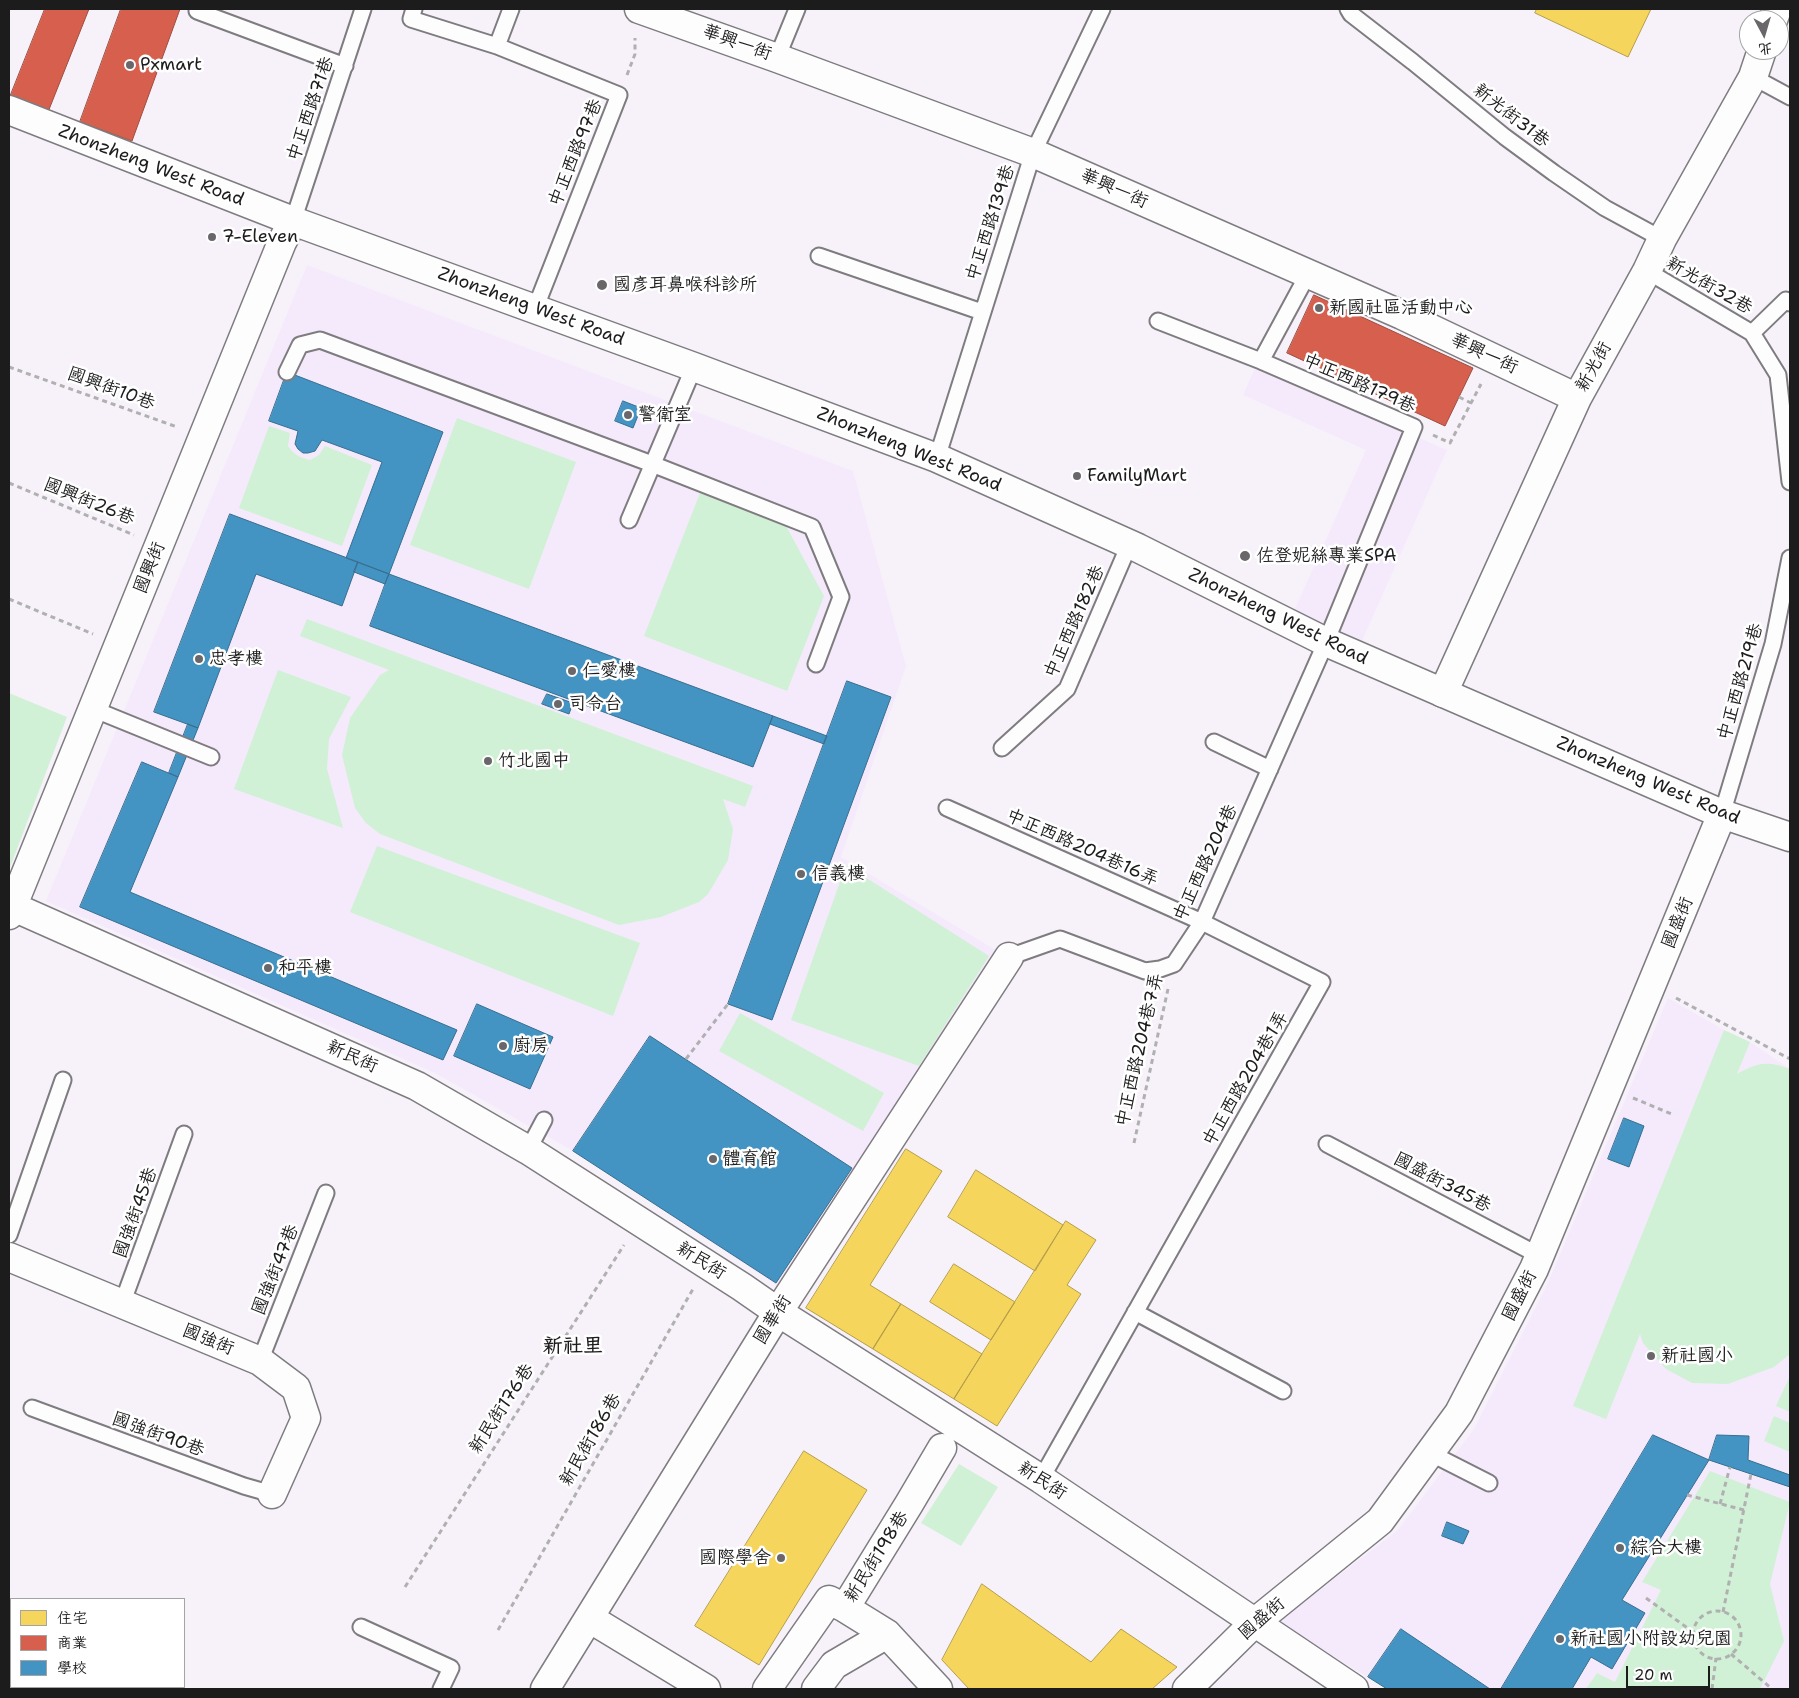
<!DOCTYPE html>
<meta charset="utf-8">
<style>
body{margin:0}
#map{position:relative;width:1799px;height:1698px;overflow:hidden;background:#f7f2fa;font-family:"Shantell Sans","LXGW WenKai TC",sans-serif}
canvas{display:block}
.frame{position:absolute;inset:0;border:10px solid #1c1c1c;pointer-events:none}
.legend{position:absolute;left:10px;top:1598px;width:175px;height:90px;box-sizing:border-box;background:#fff;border:1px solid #a4a4a4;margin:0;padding:6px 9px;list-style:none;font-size:15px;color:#1c1c1c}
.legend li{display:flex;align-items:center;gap:10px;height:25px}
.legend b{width:25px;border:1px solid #a4a4a4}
.north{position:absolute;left:1739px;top:10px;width:50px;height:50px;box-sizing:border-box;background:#fff;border:1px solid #a4a4a4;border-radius:50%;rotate:174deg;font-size:14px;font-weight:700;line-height:20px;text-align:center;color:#1c1c1c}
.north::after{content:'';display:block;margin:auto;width:18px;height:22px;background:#69676a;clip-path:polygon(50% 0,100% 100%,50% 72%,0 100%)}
.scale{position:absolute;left:1626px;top:1666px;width:84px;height:22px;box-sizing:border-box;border:2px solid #1c1c1c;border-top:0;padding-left:6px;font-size:15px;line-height:18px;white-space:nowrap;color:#1c1c1c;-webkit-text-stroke:4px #fff;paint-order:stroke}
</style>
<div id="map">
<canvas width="1799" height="1698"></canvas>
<div class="frame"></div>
<ul class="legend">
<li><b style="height:14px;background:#f6d55c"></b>住宅</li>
<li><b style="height:14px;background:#d6604d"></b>商業</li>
<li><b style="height:14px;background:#4393c3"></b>學校</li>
</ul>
<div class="north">北</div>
<div class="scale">20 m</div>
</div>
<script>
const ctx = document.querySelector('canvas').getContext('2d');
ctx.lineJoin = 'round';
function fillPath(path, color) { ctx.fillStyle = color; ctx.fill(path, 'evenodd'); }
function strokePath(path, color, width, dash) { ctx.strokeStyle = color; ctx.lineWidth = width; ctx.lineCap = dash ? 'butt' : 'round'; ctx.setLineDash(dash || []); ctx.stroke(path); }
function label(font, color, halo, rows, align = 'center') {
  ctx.font = font + ' "Shantell Sans","LXGW WenKai TC",sans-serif'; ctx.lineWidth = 5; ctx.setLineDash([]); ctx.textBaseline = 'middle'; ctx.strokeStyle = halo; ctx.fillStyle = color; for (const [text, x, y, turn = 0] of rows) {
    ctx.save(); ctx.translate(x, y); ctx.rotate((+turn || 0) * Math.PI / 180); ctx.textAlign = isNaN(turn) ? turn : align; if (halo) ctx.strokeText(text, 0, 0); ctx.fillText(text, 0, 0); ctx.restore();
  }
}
fillPath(new Path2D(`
 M307,265L853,471L906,666L841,857L999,952L787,1292L573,1151L437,1074L46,901Z
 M1256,366L1447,450L1362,641L1294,611L1366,450L1243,395Z
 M1668,998L1724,1030L1750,1042L1790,1069V1689H1387L1278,1622L1398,1530L1474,1429L1548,1283Z`), '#f5eafb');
fillPath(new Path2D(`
 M457,418L576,462L529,589L410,545Z
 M269,426L290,433L288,446C294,455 299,457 310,460L319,455L325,446L372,465L342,546L239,508Z
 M700,493L786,526L824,596L787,691L644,636Z
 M307,619L753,786L745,807L723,799L733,829L728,860L708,894L699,902L661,917L619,925L380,834L366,823L355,808L342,755L350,718L380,675L389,670L300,636Z
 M278,670L351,697L329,739L327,769L343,828L234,789Z
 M9,693L67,717L9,870Z
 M377,846L640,943L613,1016L350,912Z
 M846,865L989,956L919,1066L791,1020Z
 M740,1013L884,1093L863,1131L719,1051Z
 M1724,1030L1750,1042L1737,1074C1758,1062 1768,1061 1790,1069V1354L1774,1367L1728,1384L1692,1383L1666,1369L1643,1343L1640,1334L1606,1419L1573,1406Z
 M1790,1376V1412L1776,1406Z
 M1774,1416L1790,1423V1452L1764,1441Z
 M959,1464L998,1487L961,1546L921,1523Z
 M1710,1471L1790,1502L1770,1584L1784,1641L1760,1689H1586L1597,1673L1615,1682L1661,1590L1642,1582Z`), '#d0f1d6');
const homes = new Path2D(`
 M1537,9H1651L1628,57L1535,13Z
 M906,1149L942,1171L870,1285L901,1304L873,1349L806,1308Z
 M976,1170L1063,1225L1035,1271L948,1217Z
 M1066,1221L1096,1240L1067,1285L1081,1294L997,1426L954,1399Z
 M954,1264L1015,1302L991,1340L930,1302Z
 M901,1304L982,1354L954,1399L873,1349Z
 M804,1451L867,1490L759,1665L695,1626Z
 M982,1584L1091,1662L1121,1629L1177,1667L1152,1689H969L942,1660Z`);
fillPath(homes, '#f6d55c');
strokePath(homes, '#b59e49', 1);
const shops = new Path2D(`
 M45,9H89L48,112L10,97Z
 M121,9H180L132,141L80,122Z
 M1314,295L1473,368L1445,426L1287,353Z`);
fillPath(shops, '#d6604d');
strokePath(shops, '#9e4c3e', 1);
const schools = new Path2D(`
 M287,372L443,432L389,574L346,558L382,462L322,440L315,451L308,453H303L298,449L295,444L298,431L269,421Z
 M623,401L641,408L633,428L615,421Z
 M230,514L358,562L342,606L256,574L198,728L154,712Z
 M358,562L389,574L385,584L354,572Z
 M389,574L773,716L753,767L370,626Z
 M847,681L891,697L772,1020L728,1004Z
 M547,694L573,703L569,714L542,704Z
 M773,716L827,736L824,744L770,724Z
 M188,724L198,728L178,777L169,773Z
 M142,762L178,777L130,892L457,1030L443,1060L80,907Z
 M477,1004L553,1037L530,1089L454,1056Z
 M650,1036L852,1168L776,1283L573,1151Z
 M1624,1118L1644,1126L1629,1167L1608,1159Z
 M1653,1435L1709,1460L1622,1600L1645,1613L1612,1669L1591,1657L1572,1689H1501Z
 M1717,1435L1749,1436L1748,1460L1790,1475V1487L1709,1460Z
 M1447,1522L1469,1531L1463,1544L1442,1536Z
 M1401,1629L1490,1689H1387L1368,1677Z`);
fillPath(schools, '#4393c3');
strokePath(schools, '#376f91', 1);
const service = new Path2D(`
 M414,9L411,19L497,46
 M511,9L497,46L619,95L535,309
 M1348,9L1351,14L1413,62L1505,137L1554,173L1605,208L1662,239
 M197,11L345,66
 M777,58L797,9
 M1753,77L1790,97
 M293,221L363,9
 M819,256L982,312
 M1647,271L1752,333L1778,375L1790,482
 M1752,333L1786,300L1790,303
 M1261,361L1308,274
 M287,372L300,345L320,340L652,464L812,527L841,597L816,664
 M937,458L1033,153L1102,9
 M629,520L694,367
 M93,709L211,757
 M1214,742L1270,769
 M1002,748L1067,689L1129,545
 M947,808L1202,922L1322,982L1041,1479
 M1722,814L1773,644L1790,558
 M1009,957L1060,939L1145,971L1160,969L1174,964L1202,922L1326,642L1414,427L1261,361L1158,321
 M1327,1144L1540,1256
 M528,1150L544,1120
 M9,1235L63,1080
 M122,1304L184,1134
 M1135,1312L1283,1391
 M260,1361L326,1193
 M32,1408L244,1486L272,1494
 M1430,1453L1489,1483
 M361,1627L451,1668L441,1689`);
const minor = new Path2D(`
 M639,9L777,58L1033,153L1402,315L1577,398
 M1773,20L1777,9
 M1443,693L1577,398L1647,271L1662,239L1753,77L1762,50
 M9,905L417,1086L528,1150L742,1287L778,1312L1041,1479L1354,1689
 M9,915L282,242L293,221
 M9,1257L260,1361L296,1388L306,1418L272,1494
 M845,1608L887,1634L938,1689
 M589,1618L706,1689
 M9,1629L11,1630
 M143,1687L148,1689
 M545,1689L778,1312L1009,957
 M767,1689L829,1600L845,1608L909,1504L942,1448
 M816,1689L834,1665L887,1634
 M1187,1689L1254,1623L1380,1521L1459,1413L1534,1269L1722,814`);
const secondary = new Path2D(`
 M9,110L293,221L694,367L937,458L1138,548L1326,642L1722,814L1790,837`);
strokePath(service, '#7f7c80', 19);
strokePath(minor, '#7f7c80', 31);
strokePath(secondary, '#7f7c80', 31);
strokePath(new Path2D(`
 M627,75L635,54V38
 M9,367L177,427
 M1459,397L1471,403
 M1433,435L1450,443L1481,384
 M9,483L134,535
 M9,599L93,634
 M1676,998L1790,1059
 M686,1059L728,1004
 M1633,1098L1674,1115
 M1134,1143L1168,989
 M1687,1495L1744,1510
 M1720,1504L1730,1467
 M405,1587L624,1245
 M1646,1598L1693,1632
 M1693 1635a24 24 0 1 1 48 0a24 24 0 1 1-48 0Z
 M1723,1612L1751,1474
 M498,1630L693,1289
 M1731,1654L1772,1689
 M1712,1689L1716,1658`), '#b0b0b1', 3, [5, 4]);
strokePath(service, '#fefdfe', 15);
strokePath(minor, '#fefdfe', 28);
strokePath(secondary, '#fefdfe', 28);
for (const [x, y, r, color] of [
 [130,65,5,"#69676a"],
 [212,237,5,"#69676a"],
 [602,285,6,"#69676a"],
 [1319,308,5,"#69676a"],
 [628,415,5,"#69676a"],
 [1077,476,5,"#69676a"],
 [1245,556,6,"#69676a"],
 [199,659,5,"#69676a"],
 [572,671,5,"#69676a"],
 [558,704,5,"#69676a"],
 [488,761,5,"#69676a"],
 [801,874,5,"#69676a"],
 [268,968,5,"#69676a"],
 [503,1046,5,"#69676a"],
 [713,1159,5,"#69676a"],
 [1651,1356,5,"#69676a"],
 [1620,1548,5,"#69676a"],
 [781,1558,5,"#69676a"],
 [1560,1639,5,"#69676a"]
]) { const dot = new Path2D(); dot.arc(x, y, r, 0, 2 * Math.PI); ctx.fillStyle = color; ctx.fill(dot); strokePath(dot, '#fff', 2); }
label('18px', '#1c1c1c', '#fff', [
 ["華興一街",737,43,20],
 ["中正西路71巷",311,109,-71],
 ["新光街31巷",1511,116,38],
 ["中正西路97巷",576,153,-68],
 ["Zhonzheng West Road",151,166,21],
 ["華興一街",1114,189,24],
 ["中正西路139巷",991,223,-72],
 ["新光街32巷",1709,286,30],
 ["Zhonzheng West Road",531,307,20],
 ["華興一街",1484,354,25],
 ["新光街",1594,367,-61],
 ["中正西路179巷",1359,384,24],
 ["國興街10巷",111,389,20],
 ["Zhonzheng West Road",909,450,22],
 ["國興街26巷",89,502,22],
 ["國興街",150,568,-68],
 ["Zhonzheng West Road",1278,617,26],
 ["中正西路182巷",1075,622,-66],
 ["中正西路219巷",1741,682,-74],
 ["Zhonzheng West Road",1648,781,23],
 ["中正西路204巷16弄",1082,848,24],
 ["中正西路204巷",1206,863,-65],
 ["國盛街",1678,923,-68],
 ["中正西路204巷7弄",1140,1050,-77],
 ["新民街",352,1057,24],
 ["中正西路204巷1弄",1246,1079,-60],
 ["國盛街345巷",1442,1183,28],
 ["國強街45巷",136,1213,-70],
 ["新民街",701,1261,32],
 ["國強街47巷",276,1270,-68],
 ["國盛街",1520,1296,-63],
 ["國華街",773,1320,-58],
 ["國強街",208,1340,22],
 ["新民街176巷",502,1409,-57],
 ["國強街90巷",158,1435,20],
 ["新民街186巷",591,1440,-60],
 ["新民街",1042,1481,33],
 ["新民街198巷",877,1557,-58],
 ["國盛街",1262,1619,-41]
]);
label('18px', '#1c1c1c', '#fff', [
 ["Pxmart",140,65],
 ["7-Eleven",222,237],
 ["國彥耳鼻喉科診所",613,285],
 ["新國社區活動中心",1329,308],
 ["警衛室",638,415],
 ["FamilyMart",1087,476],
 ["佐登妮絲專業SPA",1256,556],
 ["忠孝樓",209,659],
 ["仁愛樓",582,671],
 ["司令台",568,704],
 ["竹北國中",498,761],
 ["信義樓",811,874],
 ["和平樓",278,968],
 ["廚房",513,1046],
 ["體育館",723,1159],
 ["新社國小",1661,1356],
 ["綜合大樓",1630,1548],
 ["國際學舍",771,1558,"right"],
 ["新社國小附設幼兒園",1570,1639]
], 'left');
label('bold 20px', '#1c1c1c', '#fff', [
 ["新社里",573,1347]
]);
</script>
